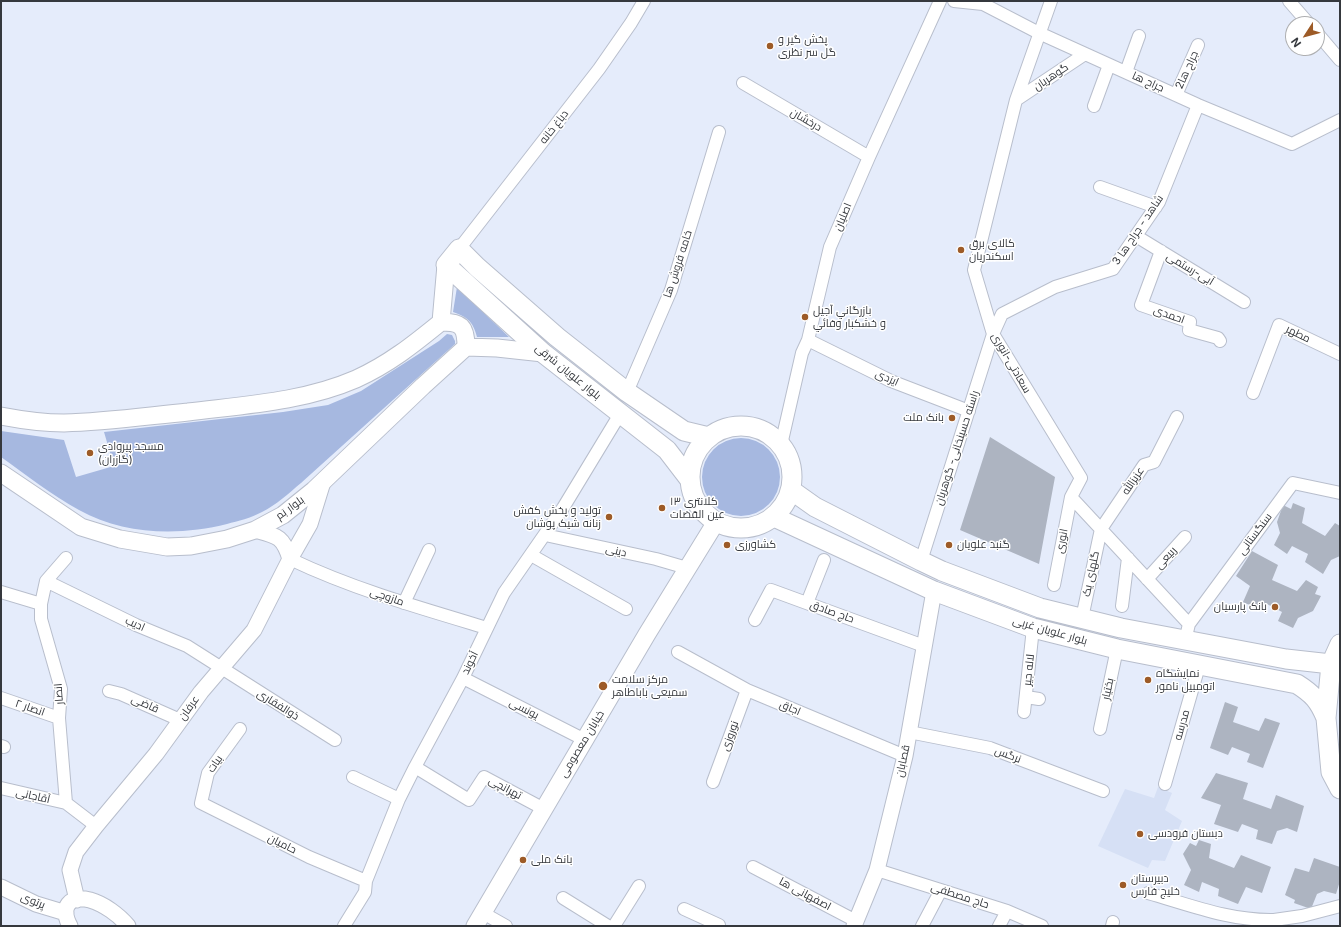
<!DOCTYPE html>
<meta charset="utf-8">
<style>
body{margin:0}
#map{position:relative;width:1341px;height:927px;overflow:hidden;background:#e5ecfb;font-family:Inter,sans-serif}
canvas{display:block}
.frame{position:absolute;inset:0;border:2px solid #35383d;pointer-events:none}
.north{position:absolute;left:1285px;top:16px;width:40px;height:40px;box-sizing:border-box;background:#fff;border:1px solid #aeafb1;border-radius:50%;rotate:234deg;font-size:11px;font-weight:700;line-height:16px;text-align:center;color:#35383d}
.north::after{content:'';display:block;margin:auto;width:14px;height:18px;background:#9d5b27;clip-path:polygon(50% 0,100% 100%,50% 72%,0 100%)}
</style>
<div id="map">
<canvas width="1341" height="927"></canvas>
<div class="frame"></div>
<div class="north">N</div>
</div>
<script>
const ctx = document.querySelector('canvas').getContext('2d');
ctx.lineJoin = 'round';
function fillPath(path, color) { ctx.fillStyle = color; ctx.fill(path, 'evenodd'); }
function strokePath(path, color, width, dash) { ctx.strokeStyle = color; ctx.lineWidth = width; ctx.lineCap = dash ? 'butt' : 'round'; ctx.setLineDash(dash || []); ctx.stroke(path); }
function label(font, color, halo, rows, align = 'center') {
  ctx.font = font + ' Inter,Cairo,sans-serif'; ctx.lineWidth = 3; ctx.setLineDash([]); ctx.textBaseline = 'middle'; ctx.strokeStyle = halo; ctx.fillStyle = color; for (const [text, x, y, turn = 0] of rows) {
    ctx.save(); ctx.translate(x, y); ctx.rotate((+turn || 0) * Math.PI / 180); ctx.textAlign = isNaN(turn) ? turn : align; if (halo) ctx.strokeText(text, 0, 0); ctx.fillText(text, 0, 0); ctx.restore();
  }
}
fillPath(new Path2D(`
 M1158,787L1172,793L1165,810L1182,821L1165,861L1152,860L1148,868L1098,846L1125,789L1154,798Z`), '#d6e0f5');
fillPath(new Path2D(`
 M457,287L509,337H477C473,322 468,317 453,312Z
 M447,334L452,335L455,341V344L301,483C288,494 276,505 262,512C251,518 238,521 227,524C179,536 124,535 79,510C52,495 26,475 1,457V431L64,440L76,477L114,466L104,432L283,412L328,405L361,391L439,341Z
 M702 477a39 39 0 1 1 78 0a39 39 0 1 1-78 0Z`), '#a6b8e0');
fillPath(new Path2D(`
 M990,437L1055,477L1039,564L960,530Z
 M1293,503L1305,508L1302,523L1325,536L1335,523L1340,526V556L1331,560L1323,574L1305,562L1308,554L1292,546L1287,554L1274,545L1280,533L1277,522L1283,505L1291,509Z
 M1252,551L1278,565L1272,580L1297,591L1306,580L1318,587L1315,594L1321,596L1313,611L1298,618L1293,628L1278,621L1282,612L1267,604L1262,611L1243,602L1250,586L1236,576Z
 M1225,702L1238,707L1233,722L1259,731L1265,718L1280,723L1263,768L1247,762L1250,754L1232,747L1228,755L1210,748Z
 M1216,773L1248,783L1243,799L1271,809L1276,795L1304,806L1297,832L1287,828L1277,831L1272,844L1256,839L1258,830L1242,824L1238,832L1214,824L1221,805L1201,798Z
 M1199,840L1211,844L1209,858L1234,868L1241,855L1271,867L1262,893L1246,887L1238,904L1218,896L1219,889L1202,882L1199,892L1184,885L1191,870L1183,854L1190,843L1196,846Z
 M1314,858L1340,867V881L1336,894L1324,891L1317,894L1311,909L1294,903L1295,900L1285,895L1295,868L1309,872Z`), '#adb4c1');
const minor = new Path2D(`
 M954,1L983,4L1039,33L1198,105L1292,144L1340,120
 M1051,1L1016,100L974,270L993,334L1081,478L1071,497L1189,624L1185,641
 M1289,1L1309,24
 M1317,33L1340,60
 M1126,72L1139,36
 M743,83L869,157
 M1176,95L1198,45
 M1016,100L1085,54
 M1094,106L1109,65
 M1100,187L1156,207
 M1136,236L1244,302
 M459,249L599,69L631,23L644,1
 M1161,251L1141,305L1190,322L1189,330L1218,338L1220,341
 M808,340L891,381L969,411
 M627,392L671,290L719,132
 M1253,393L1279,325L1340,354
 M781,445L802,353L808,340L830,247L869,157L940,1
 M545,535L656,559L687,568
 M531,555L626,609
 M290,559C353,589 420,608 487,628
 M921,561L993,334L1002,314L1055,287L1113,269L1159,202L1198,105
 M1147,579L1185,537
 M46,581L136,625L187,646L335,740
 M1054,585L1071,497
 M1,592L41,604
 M404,603L429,550
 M807,603L824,560
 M1122,606L1128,558
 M1082,618L1101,529L1144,465L1154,462L1177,417
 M755,620L771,590L924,646
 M1189,624L1293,483L1340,493
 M678,652L747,690L905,756
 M463,678L585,740
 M109,691L121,694L180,720
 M1026,697L1039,699
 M1,698L59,718
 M1024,712L1033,628
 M240,729L208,773L201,803L309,857L366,881
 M1100,729L1117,649
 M909,732L990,748L1103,791
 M1,746L4,747
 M415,767L469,800L484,777L544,809
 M353,777L399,799
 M713,782L747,690
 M1165,784L1199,666
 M1,788L66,803L96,826
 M66,803L59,718L61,689L41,619V604L46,581L66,558
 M753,867L856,921
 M877,870L1007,911L1042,926
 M1148,893C1190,905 1230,921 1274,920V926
 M563,898L608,926
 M684,909L719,925L718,926
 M483,913L506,926
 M1274,920L1302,916L1340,906
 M344,926L365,892L366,881L399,799L415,767L463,678L504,593L563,508L620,414
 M614,926L639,886
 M922,926L941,890
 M999,926L1007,911
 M1112,926L1113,922`);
const tertiary = new Path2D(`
 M255,530C277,536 283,536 290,559
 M1,887L36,904L66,913
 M77,900L70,870L76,852L96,826L156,754L201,692L254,630L290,559L310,524L323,482
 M70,926C60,907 69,895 90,900C104,904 119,915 128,926
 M854,926L877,870L905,756L934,591`);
const secondary = new Path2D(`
 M441,322C461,322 466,326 466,347
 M1,416C22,420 43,423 64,423C105,422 147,416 188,412C244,405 303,402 356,379C389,364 414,344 441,322L446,265
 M1,473L81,527L120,539L167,547L191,546L227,539L255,530L283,515L314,490L423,386L466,347L497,348L543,353
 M475,926L647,634L716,522`);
const primary = new Path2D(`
 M690 477a51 51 0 1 1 102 0a51 51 0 1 1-102 0Z
 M690,480L667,450L543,353L446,265L459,249L477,267L557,337L627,392L684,431L709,437
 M791,490L815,507L921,561L942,571L1040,608L1121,628L1286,659L1331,664
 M774,517L934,591L1033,628L1117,649L1297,684C1313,694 1319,701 1326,718
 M1340,644L1331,664L1326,718L1331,772L1340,789`);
strokePath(minor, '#b8becc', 14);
strokePath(tertiary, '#b8becc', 17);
strokePath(secondary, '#b8becc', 19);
strokePath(primary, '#b8becc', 21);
strokePath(minor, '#fff', 12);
strokePath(tertiary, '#fff', 15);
strokePath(secondary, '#fff', 17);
strokePath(primary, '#fff', 19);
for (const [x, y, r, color] of [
 [770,46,4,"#9d5b27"],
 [961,250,4,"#9d5b27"],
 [805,317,4,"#9d5b27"],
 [952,418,4,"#9d5b27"],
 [90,453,4,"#9d5b27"],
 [662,508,4,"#9d5b27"],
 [609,517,4,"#9d5b27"],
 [727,545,4,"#9d5b27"],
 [949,545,4,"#9d5b27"],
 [1275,607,4,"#9d5b27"],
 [1148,680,4,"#9d5b27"],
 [603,686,5,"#9d5b27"],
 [1140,834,4,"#9d5b27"],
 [523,860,4,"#9d5b27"],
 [1123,885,4,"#9d5b27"]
]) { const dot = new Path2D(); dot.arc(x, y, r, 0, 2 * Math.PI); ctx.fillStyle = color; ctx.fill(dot); strokePath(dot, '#fff', 1.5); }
label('11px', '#35383d', '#fff', [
 ["پخش گیر و",778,40],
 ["گل سر نظری",778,53],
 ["کالای برق",969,244],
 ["اسکندریان",969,257],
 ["بازرگاني آجيل",813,311],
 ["و خشكبار وفائي",813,324],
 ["بانک ملت",944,418,"right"],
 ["مسجد پیروادی",98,447],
 ["(گازران)",98,460],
 ["کلانتری ۱۳",670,502],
 ["عین القضات",670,515],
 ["تولید و پخش کفش",601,511,"right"],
 ["زنانه شیک پوشان",601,524,"right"],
 ["کشاورزی",735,545],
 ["گنبد علویان",957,545],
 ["بانک پارسیان",1267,607,"right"],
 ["نمایشگاه",1156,674],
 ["اتومبیل نامور",1156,687],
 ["مرکز سلامت",612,680],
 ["سمیعی باباطاهر",612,693],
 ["دبستان فرودسی",1148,834],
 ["بانک ملی",531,860],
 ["دبیرستان",1131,879],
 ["خلیج فارس",1131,892]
], 'left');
label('11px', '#35383d', '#fff', [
 ["جراح ها2",1187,70,-66],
 ["گوهریان",1051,77,-34],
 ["جراح ها",1148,82,24],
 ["درخشان",806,120,30],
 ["دباغ خانه",554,127,-52],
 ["اصلیان",843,217,-67],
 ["شاهد - جراح ها 3",1138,230,-56],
 ["خامه فروش ها",678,264,-72],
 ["آبی-رستمی",1190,269,31],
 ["احمدی",1169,315,20],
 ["مطهر",1298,334,26],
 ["سعادتی-انوری",1011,363,60],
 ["بلوار علویان شرقی",568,372,39],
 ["ایزدی",887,378,24],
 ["راسته حسینخانی- گوهریان",957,448,-72],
 ["عزیزالله",1133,481,-56],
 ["بلوار بَم",290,508,-36],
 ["سنگستانی",1255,534,-53],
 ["انوری",1062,541,-79],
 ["دینی",616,551,13],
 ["ربیعی",1166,558,-48],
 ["گلهای یک",1091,574,-78],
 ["مازوچی",387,597,19],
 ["حاج صادق",832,612,20],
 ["ادیب",135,624,24],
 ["بلوار علویان غربی",1050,631,16],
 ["آخوند",470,663,-64],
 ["لاله جیر",1029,670,-84],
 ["بختیار",1108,689,-78],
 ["انصار",59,694,-94],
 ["قاضی",145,704,24],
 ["ذوالفقاری",278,705,32],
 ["انصار ۲",30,708,19],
 ["عرفان",189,708,-54],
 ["اجاق",790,708,23],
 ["یونسی",524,709,27],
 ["مدرسه",1182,725,-74],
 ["نوروزی",730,736,-70],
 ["خیابان معصومی",582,744,-59],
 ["نرگس",1008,755,21],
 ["قصابان",903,761,-78],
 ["بیات",215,764,-56],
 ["تهرانچی",505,788,28],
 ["آقاجانی",33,796,13],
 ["حامیان",282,844,26],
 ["اصفهانی ها",805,894,28],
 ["حاج مصطفی",960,896,18],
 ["پرتوی",33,901,22]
]);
</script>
